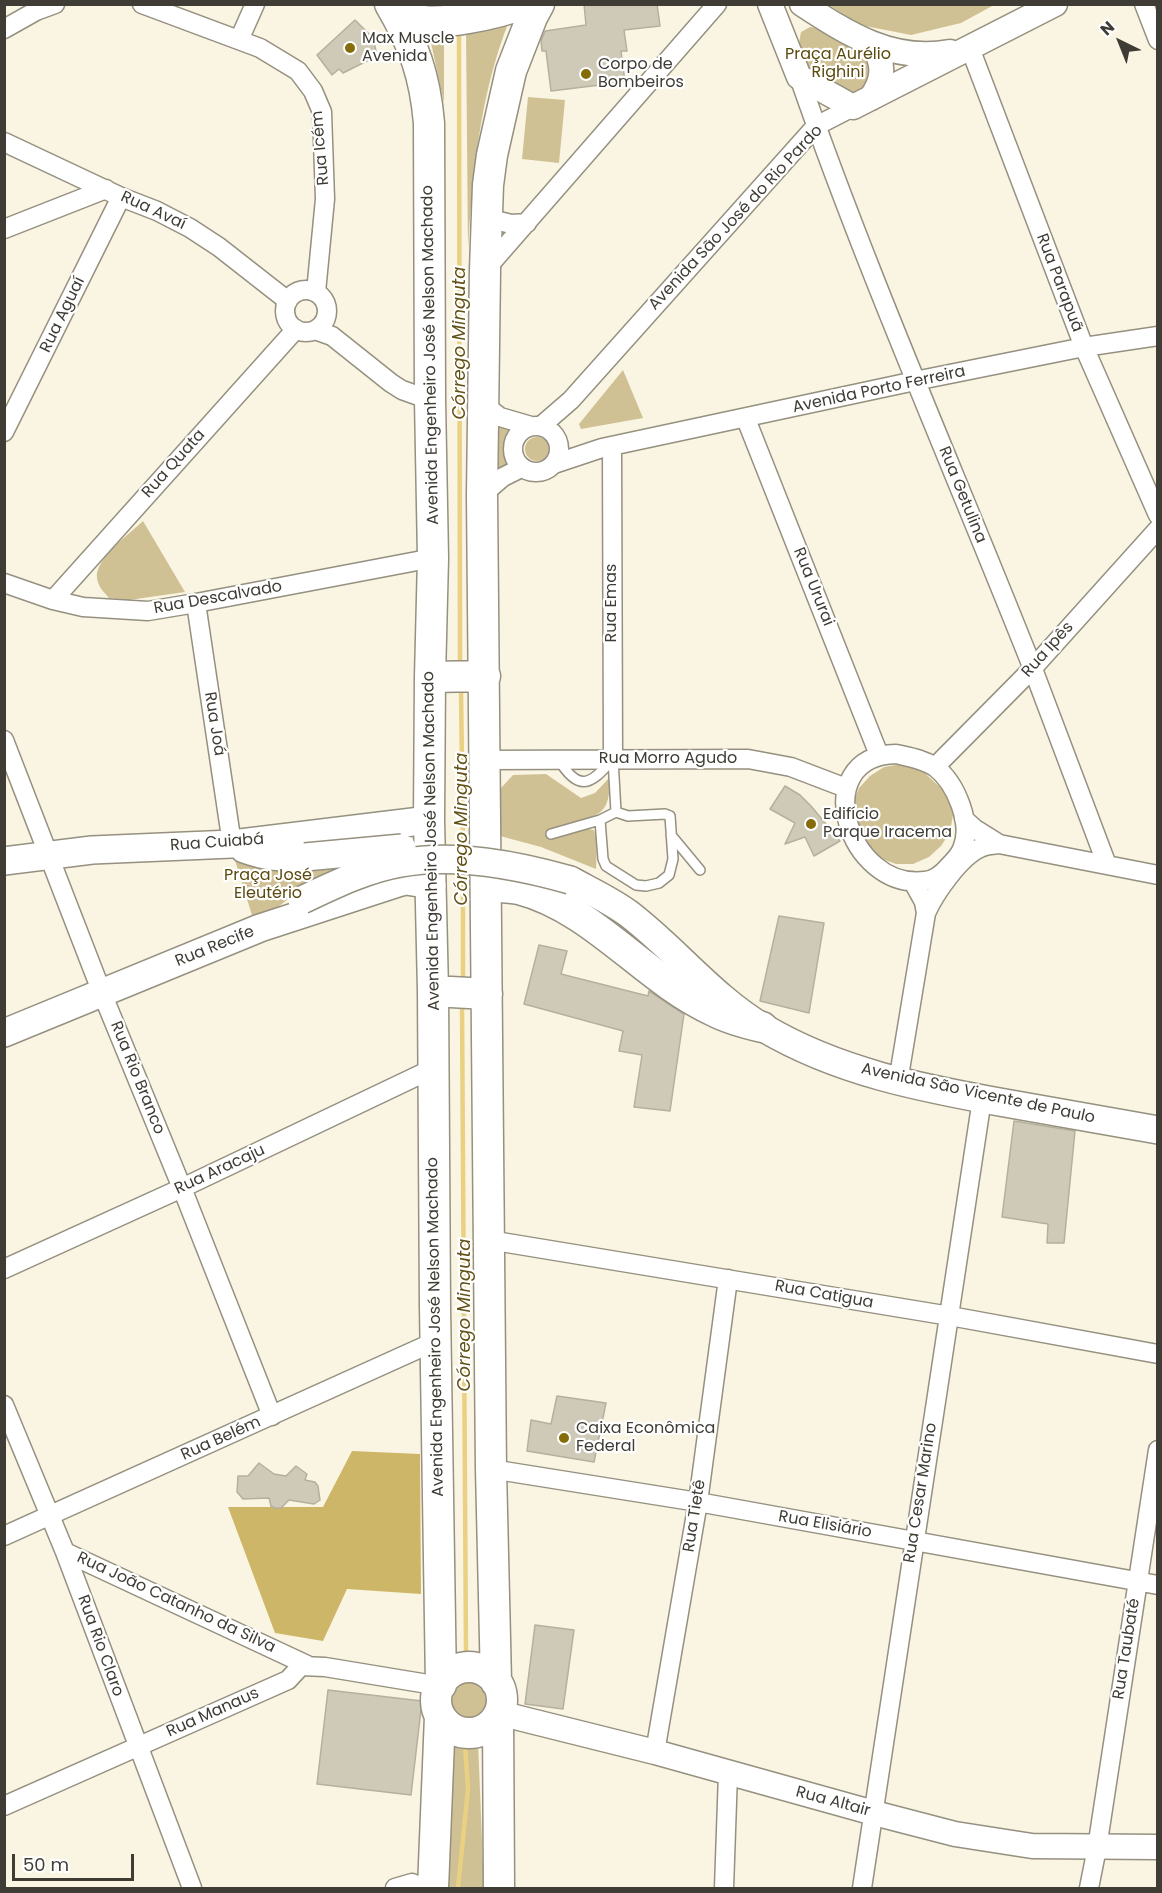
<!DOCTYPE html>
<meta charset="utf-8">
<style>
body{margin:0}
#map{position:relative;width:1162px;height:1893px;overflow:hidden;background:#faf5e2;font-family:Poppins,sans-serif}
canvas{display:block}
.frame{position:absolute;inset:0;border:6px solid #3e3c35;pointer-events:none}
.north{position:absolute;left:1090px;top:12px;width:60px;height:60px;-webkit-text-stroke:4px #fff;paint-order:stroke;rotate:317deg;font-size:16px;font-weight:700;line-height:24px;text-align:center;color:#3e3c35}
.north::after{content:'';display:block;margin:auto;width:21px;height:27px;background:#3e3c35;clip-path:polygon(50% 0,100% 100%,50% 72%,0 100%)}
.scale{position:absolute;left:12px;top:1854px;width:122px;height:27px;box-sizing:border-box;border:3px solid #3e3c35;border-top:0;padding-left:8px;font-size:18px;line-height:21px;white-space:nowrap;color:#3e3c35;-webkit-text-stroke:4px #fff;paint-order:stroke}
</style>
<div id="map">
<canvas width="1162" height="1893"></canvas>
<div class="frame"></div>
<div class="north">N</div>
<div class="scale">50 m</div>
</div>
<script>
const ctx = document.querySelector('canvas').getContext('2d');
ctx.lineJoin = 'round';
function fillPath(path, color) { ctx.fillStyle = color; ctx.fill(path, 'evenodd'); }
function strokePath(path, color, width, dash) { ctx.strokeStyle = color; ctx.lineWidth = width; ctx.lineCap = dash ? 'butt' : 'round'; ctx.setLineDash(dash || []); ctx.stroke(path); }
function label(font, color, halo, rows, align = 'center') {
  ctx.font = font + ' Poppins,sans-serif'; ctx.lineWidth = 4.5; ctx.setLineDash([]); ctx.textBaseline = 'middle'; ctx.strokeStyle = halo; ctx.fillStyle = color; for (const [text, x, y, turn = 0] of rows) {
    ctx.save(); ctx.translate(x, y); ctx.rotate((+turn || 0) * Math.PI / 180); ctx.textAlign = isNaN(turn) ? turn : align; if (halo) ctx.strokeText(text, 0, 0); ctx.fillText(text, 0, 0); ctx.restore();
  }
}
fillPath(new Path2D(`
 M829,5H994L961,23L911,35L860,25Z
 M509,21C480,95 473,170 468,249L466,31Z
 M810,27L818,28L870,56L876,65L861,100L809,70L799,43L801,32Z
 M444,34V103L430,38L433,35Z
 M528,97L565,100L559,163L522,159Z
 M623,370L643,418L581,429L579,424Z
 M491,423L509,429C507,442 503,452 513,464L493,476Z
 M525 449a12 12 0 1 1 24 0a12 12 0 1 1-24 0Z
 M143,521L185,592L129,600L109,598C104,592 98,587 97,578C94,560 130,533 143,521Z
 M901,764L917,766L941,788L951,799L953,815L950,832L941,846L929,857L913,864H896L882,859L856,830L853,803L859,788L870,776L884,767Z
 M546,774L581,798L595,793L610,777C609,797 610,812 588,818V829L594,830L597,842L596,869L541,847L500,836L501,788L513,775Z
 M234,857L328,862L331,873L292,896L255,925Z
 M447 1699a23 23 0 1 1 46 0a23 23 0 1 1-46 0Z
 M478,1742L484,1888H439L446,1743Z`), '#d0c194');
fillPath(new Path2D(`
 M352,1451L420,1454L421,1594L347,1589L323,1641L275,1633L228,1507H323Z`), '#ceb668');
strokePath(new Path2D(`
 M459,31L460,667
 M461,688L463,850
 M463,982V868
 M462,1003L466,1654
 M458,1888L468,1789L465,1745`), '#e9d082', 4.5);
const building = new Path2D(`
 M584,4H657L660,26L624,30L627,51H621L625,82L551,91L546,51H542L541,41L545,31L586,25Z
 M355,20L369,34L374,42L377,56L343,73L339,69L332,75L317,55Z
 M785,786L800,795L811,806L840,841L814,856L805,837L785,844L795,823L770,809Z
 M779,916L824,923L809,1013L760,1001Z
 M539,945L567,951L561,974L648,996L649,991L684,1014L670,1111L634,1107L642,1055L619,1051L623,1031L524,1004Z
 M1014,1121L1075,1131L1064,1243H1047L1048,1224L1002,1217Z
 M557,1396L606,1403L594,1462L527,1451L531,1420L551,1424Z
 M259,1463L274,1474L286,1476L296,1466L307,1474L305,1480L315,1482L318,1486L320,1500L314,1504L289,1500L281,1508H275L271,1506L269,1498L243,1499L237,1492L238,1476H248Z
 M535,1625L574,1630L563,1709L525,1704Z
 M328,1690L422,1701L411,1795L317,1784Z`);
fillPath(building, '#cfcab8');
strokePath(building, '#b5b09e', 1.5);
const service = new Path2D(`
 M613,759L616,812L600,820L603,859L606,866L636,885L646,886L659,883L669,875L673,859L670,816L665,814L628,816L616,812
 M559,760C578,791 590,786 611,761
 M551,834L600,820
 M671,835L700,870`);
const minor = new Path2D(`
 M142,4L260,48L298,71L313,91L322,112L325,199L316,292
 M1144,4L1158,40
 M4,29L36,11L55,4
 M239,40L255,4
 M970,48L1084,347L1158,515
 M799,77C869,278 955,472 1033,669C1058,734 1082,800 1107,865
 M4,142L121,197L157,211L190,228L219,247L288,301
 M487,218L511,224L527,223
 M4,229L106,189
 M485,270L717,4
 M285 311a21 21 0 1 1 42 0a21 21 0 1 1-42 0Z
 M315,330L332,336L391,383L402,390L430,400
 M482,403L500,417L531,426
 M746,419L879,755
 M513 449a23 23 0 1 1 46 0a23 23 0 1 1-46 0Z
 M541,426L571,400L816,126L853,107
 M4,432L121,197
 M612,447L613,759
 M554,464L602,448L915,381L1084,347L1158,336
 M482,495L503,477L521,468
 M4,583L53,600L83,607L148,611L196,603L433,558
 M53,600L296,329
 M196,603L232,844
 M4,740L102,993L182,1188L272,1416
 M896,754C909,757 923,759 935,767C956,783 973,824 962,849C959,856 953,862 948,867C942,874 934,880 925,881C847,891 807,756 896,754Z
 M484,760L748,759L791,767L846,788
 M935,767L1032,669L1158,529
 M964,819L975,829L999,844L1158,875
 M926,913C935,893 960,857 980,848C986,845 992,845 999,844
 M898,1082L926,913L924,902L913,882
 M489,1240L950,1316L1158,1354
 M4,1269L182,1188L434,1068
 M4,1405L65,1552L192,1888
 M491,1469L698,1502L1158,1585
 M4,1536L436,1341
 M301,1666L325,1667L440,1686
 M655,1752L698,1502L728,1279
 M4,1806L288,1680L301,1666L307,1665L65,1552
 M395,1888L412,1883L423,1888
 M724,1888L728,1773
 M862,1888L982,1099
 M1089,1888L1097,1848L1158,1450`);
const tertiary = new Path2D(`
 M770,4L799,77L853,107L1055,4
 M802,4C848,34 893,63 950,52
 M871,98C884,80 885,64 873,45
 M499,1713L655,1752L874,1813L955,1834L1032,1846L1158,1847`);
const secondary = new Path2D(`
 M244,849C265,857 283,858 305,857
 M4,861L92,850L232,844L429,820
 M570,880C590,891 612,901 629,914C676,950 713,998 764,1028C838,1072 922,1088 1005,1103C1056,1112 1107,1121 1158,1130
 M4,1033L260,928L398,883L406,881L432,885`);
const primary = new Path2D(`
 M390,4C414,45 425,76 429,123L430,400L433,558L430,677L429,820L433,991L435,1307L441,1685
 M391,4C399,9 407,15 416,19C437,27 500,13 522,4
 M430,677L485,676
 M486,886C497,887 509,887 519,889C595,909 644,979 714,1011C729,1019 745,1023 762,1027
 M433,991L487,994
 M436 1700a33 33 0 1 1 66 0a33 33 0 1 1-66 0Z
 M496,1682L491,1469L482,495L485,270L488,185L492,155L511,71L532,17L539,4
 M498,1716L499,1888
 M433,1888L440,1716`);
strokePath(service, '#95907f', 12);
strokePath(minor, '#95907f', 21);
strokePath(tertiary, '#95907f', 27);
strokePath(secondary, '#95907f', 30);
strokePath(primary, '#95907f', 33);
strokePath(service, '#fff', 9);
strokePath(minor, '#fff', 18);
strokePath(tertiary, '#fff', 24);
strokePath(secondary, '#fff', 27);
strokePath(primary, '#fff', 30);
const secondaryBridge = new Path2D(`
 M305,857L402,848
 M302,900C334,885 366,869 401,863C456,853 517,865 570,880`);
strokePath(secondaryBridge, '#95907f', 30, []);
strokePath(secondaryBridge, '#fff', 27);
for (const [x, y, r, color] of [
 [350,48,6,"#856c09"],
 [586,74,6,"#856c09"],
 [811,824,6,"#856c09"],
 [564,1438,6,"#856c09"]
]) { const dot = new Path2D(); dot.arc(x, y, r, 0, 2 * Math.PI); ctx.fillStyle = color; ctx.fill(dot); strokePath(dot, '#fff', 2); }
label('16px', '#3e3c35', '#fff', [
 ["Max Muscle",362,39],
 ["Avenida",362,57],
 ["Corpo de",598,65],
 ["Bombeiros",598,83],
 ["Edifício",823,815],
 ["Parque Iracema",823,833],
 ["Caixa Econômica",576,1429],
 ["Federal",576,1447]
], 'left');
label('16px', '#5b4a0d', '#fff', [
 ["Praça Aurélio",838,55],
 ["Righini",838,73],
 ["Praça José",268,876],
 ["Eleutério",268,894]
]);
label('16px', '#3e3c35', '#fff', [
 ["Rua Icém",321,148,-95],
 ["Rua Avaí",153,211,25],
 ["Avenida São José do Rio Pardo",736,218,-47],
 ["Rua Parapuã",1059,283,69],
 ["Rua Aguaí",63,315,-64],
 ["Avenida Engenheiro José Nelson Machado",431,355,-91],
 ["Avenida Porto Ferreira",879,390,-12],
 ["Rua Quata",174,464,-48],
 ["Rua Getulina",962,495,68],
 ["Rua Ururai",813,587,68],
 ["Rua Descalvado",218,598,-10],
 ["Rua Emas",612,603,-90],
 ["Rua Ipês",1048,650,-48],
 ["Rua Joá",214,724,81],
 ["Rua Morro Agudo",668,759],
 ["Avenida Engenheiro José Nelson Machado",432,841,-91],
 ["Rua Cuiabá",217,843,-4],
 ["Rua Recife",215,947,-22],
 ["Rua Rio Branco",137,1078,68],
 ["Avenida São Vicente de Paulo",978,1094,12],
 ["Rua Aracaju",220,1170,-25],
 ["Rua Catigua",824,1295,10],
 ["Avenida Engenheiro José Nelson Machado",436,1327,-91],
 ["Rua Belém",221,1439,-24],
 ["Rua Cesar Marino",921,1493,-81],
 ["Rua Tietê",695,1516,-81],
 ["Rua Elisiário",825,1525,10],
 ["Rua João Catanho da Silva",176,1603,25],
 ["Rua Rio Claro",100,1646,70],
 ["Rua Taubaté",1127,1649,-81],
 ["Rua Manaus",213,1713,-24],
 ["Rua Altair",833,1802,15]
]);
label('italic 18px', '#635217', '#fff', [
 ["Córrego Minguta",460,343,-90],
 ["Córrego Minguta",462,829,-90],
 ["Córrego Minguta",465,1315,-90]
]);
</script>
